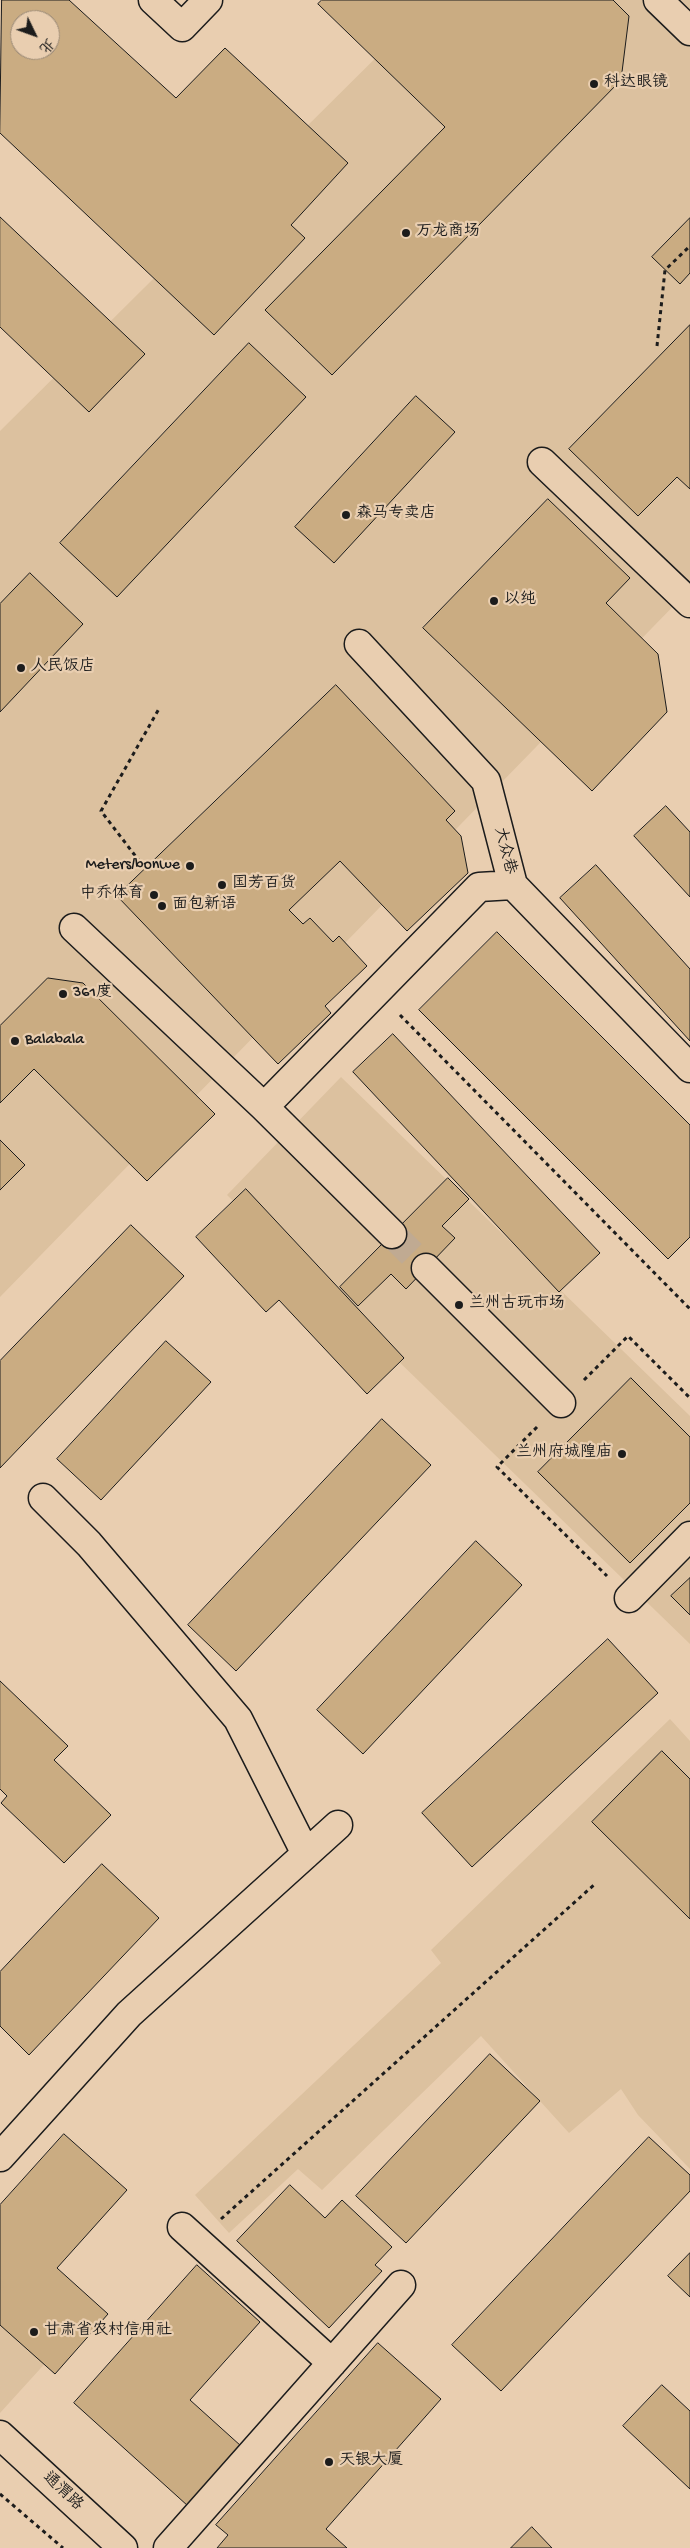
<!DOCTYPE html>
<meta charset="utf-8">
<style>
body{margin:0}
#map{position:relative;width:690px;height:2548px;overflow:hidden;background:#e9ceb0;font-family:"Gochi Hand","LXGW WenKai TC",sans-serif}
canvas{display:block}
.north{position:absolute;left:10px;top:10px;width:50px;height:50px;box-sizing:border-box;background:#e9ceb0;border:1px solid #978775;border-radius:50%;rotate:132deg;font-size:14px;font-weight:700;line-height:20px;text-align:center;color:#1c1c1c}
.north::after{content:'';display:block;margin:auto;width:18px;height:22px;background:#1c1c1c;clip-path:polygon(50% 0,100% 100%,50% 72%,0 100%)}
</style>
<div id="map">
<canvas width="690" height="2548"></canvas>
<div class="north">北</div>
</div>
<script>
const ctx = document.querySelector('canvas').getContext('2d');
ctx.lineJoin = 'round';
function fillPath(path, color) { ctx.fillStyle = color; ctx.fill(path, 'evenodd'); }
function strokePath(path, color, width, dash) { ctx.strokeStyle = color; ctx.lineWidth = width; ctx.lineCap = dash ? 'butt' : 'round'; ctx.setLineDash(dash || []); ctx.stroke(path); }
function label(font, color, halo, rows, align = 'center') {
  ctx.font = font + ' "Gochi Hand","LXGW WenKai TC",sans-serif'; ctx.lineWidth = 4.5; ctx.setLineDash([]); ctx.textBaseline = 'middle'; ctx.strokeStyle = halo; ctx.fillStyle = color; for (const [text, x, y, turn = 0] of rows) {
    ctx.save(); ctx.translate(x, y); ctx.rotate((+turn || 0) * Math.PI / 180); ctx.textAlign = isNaN(turn) ? turn : align; if (halo) ctx.strokeText(text, 0, 0); ctx.fillText(text, 0, 0); ctx.restore();
  }
}
fillPath(new Path2D(`
 M434,0H690V589L0,1297V431Z
 M341,1077L690,1416V1644L227,1195Z
 M670,1719L690,1741V2169L638,2115L621,2089L569,2133L481,2036L322,2190L298,2169L229,2233L195,2195L441,1963L431,1950Z
 M0,2253L80,2325L0,2413Z`), '#dcc19f');
const building = new Path2D(`
 M2,0H69L176,98L225,48L348,163L291,225L305,238L214,335L0,133ZM20,20H50V50H20Z
 M322,0H613L629,16L621,80L332,375L265,310L445,127L318,4Z
 M0,217L145,354L89,412L0,327Z
 M690,218V273L680,284L652,257Z
 M690,325V489L677,477L638,516L569,449Z
 M249,343L306,397L117,597L60,543Z
 M416,396L455,432L334,563L295,527Z
 M548,499L630,578L606,603L658,654L667,712L592,791L423,628Z
 M30,573L83,624L0,712V604Z
 M336,685L455,811L446,820L461,836L468,873L407,931L340,861L289,910L303,924L310,918L333,942L339,936L367,966L325,1006L331,1013L278,1064L117,896Z
 M666,806L690,832V897L634,836Z
 M596,865L690,969V1041L560,898Z
 M497,932L690,1125V1237L668,1259L419,1010Z
 M48,978L83,983L215,1114L147,1181L34,1069L0,1103V1026Z
 M393,1034L600,1253L559,1292L353,1072Z
 M0,1140L25,1165L0,1190Z
 M448,1178L469,1199L442,1226L455,1238L406,1289L391,1274L358,1306L340,1287Z
 M246,1189L404,1358L367,1394L279,1300L266,1312L196,1237Z
 M131,1225L184,1276L0,1468V1361Z
 M166,1341L211,1382L101,1500L57,1459Z
 M631,1378L690,1437V1503L630,1563L538,1472Z
 M382,1419L431,1465L236,1671L188,1625Z
 M476,1541L522,1585L363,1754L317,1710Z
 M690,1578V1615L671,1596Z
 M608,1639L658,1693L472,1867L422,1813Z
 M0,1681L68,1746L54,1760L111,1815L64,1863L1,1803L7,1796L0,1789Z
 M662,1751L690,1779V1919L592,1822Z
 M102,1864L159,1918L29,2055L0,2026V1972Z
 M490,2054L540,2101L406,2243L356,2196Z
 M64,2134L127,2190L57,2268L108,2314L55,2374L0,2325V2205Z
 M649,2137L690,2175V2191L501,2391L452,2345Z
 M290,2185L325,2218L342,2200L392,2247L375,2265L382,2271L329,2328L237,2241Z
 M690,2253V2297L668,2276Z
 M197,2265L260,2322L190,2400L241,2446L188,2506L74,2403Z
 M378,2343L441,2399L326,2529L347,2548H217L228,2535L216,2525Z
 M662,2385L690,2411V2489L623,2426Z
 M532,2527L552,2548H511Z`);
fillPath(building, '#caac82');
strokePath(building, '#1c1c1c', 1);
strokePath(new Path2D(`
 M392,1234L426,1268`), '#c0aa92', 28, [28, 14]);
const minor = new Path2D(`
 M153,0L182,27L208,0
 M658,0L690,31
 M542,462L690,603
 M359,644L486,781L513,885L690,1068
 M74,928L264,1107L479,887L513,885
 M264,1107L392,1234
 M426,1268L561,1403
 M43,1498L89,1544L238,1719L306,1854
 M629,1598L690,1536
 M0,2157L129,2014L338,1825
 M182,2227L332,2363
 M0,2435L123,2548
 M168,2548L401,2285`);
strokePath(minor, '#1c1c1c', 31);
strokePath(new Path2D(`
 M657,346L665,270L690,246
 M140,862L101,811L160,707
 M400,1015L690,1309
 M584,1380L628,1336L690,1398
 M537,1427L497,1467L607,1576
 M221,2219L595,1884
 M0,2494L63,2548`), '#1c1c1c', 3, [4, 4]);
strokePath(minor, '#e9ceb0', 28);
for (const [x, y, r, color] of [
 [594,84,5,"#1c1c1c"],
 [406,233,5,"#1c1c1c"],
 [346,515,5,"#1c1c1c"],
 [494,601,5,"#1c1c1c"],
 [21,668,5,"#1c1c1c"],
 [190,866,5,"#1c1c1c"],
 [222,885,5,"#1c1c1c"],
 [154,895,5,"#1c1c1c"],
 [162,906,5,"#1c1c1c"],
 [63,994,5,"#1c1c1c"],
 [15,1041,5,"#1c1c1c"],
 [459,1305,5,"#1c1c1c"],
 [622,1454,5,"#1c1c1c"],
 [34,2332,5,"#1c1c1c"],
 [329,2462,5,"#1c1c1c"]
]) { const dot = new Path2D(); dot.arc(x, y, r, 0, 2 * Math.PI); ctx.fillStyle = color; ctx.fill(dot); strokePath(dot, '#e9ceb0', 2); }
label('16px', '#1c1c1c', '#e9ceb0', [
 ["科达眼镜",604,84],
 ["万龙商场",416,233],
 ["森马专卖店",356,515],
 ["以纯",504,601],
 ["人民饭店",31,668],
 ["Meters/bonwe",180,866,"right"],
 ["国芳百货",232,885],
 ["中乔体育",144,895,"right"],
 ["面包新语",172,906],
 ["361度",73,994],
 ["Balabala",25,1041],
 ["兰州古玩市场",469,1305],
 ["兰州府城隍庙",612,1454,"right"],
 ["甘肃省农村信用社",44,2332],
 ["天银大厦",339,2462]
], 'left');
label('16px', '#1c1c1c', '#e9ceb0', [
 ["大众巷",504,851,76],
 ["通渭路",62,2492,43]
]);
</script>
